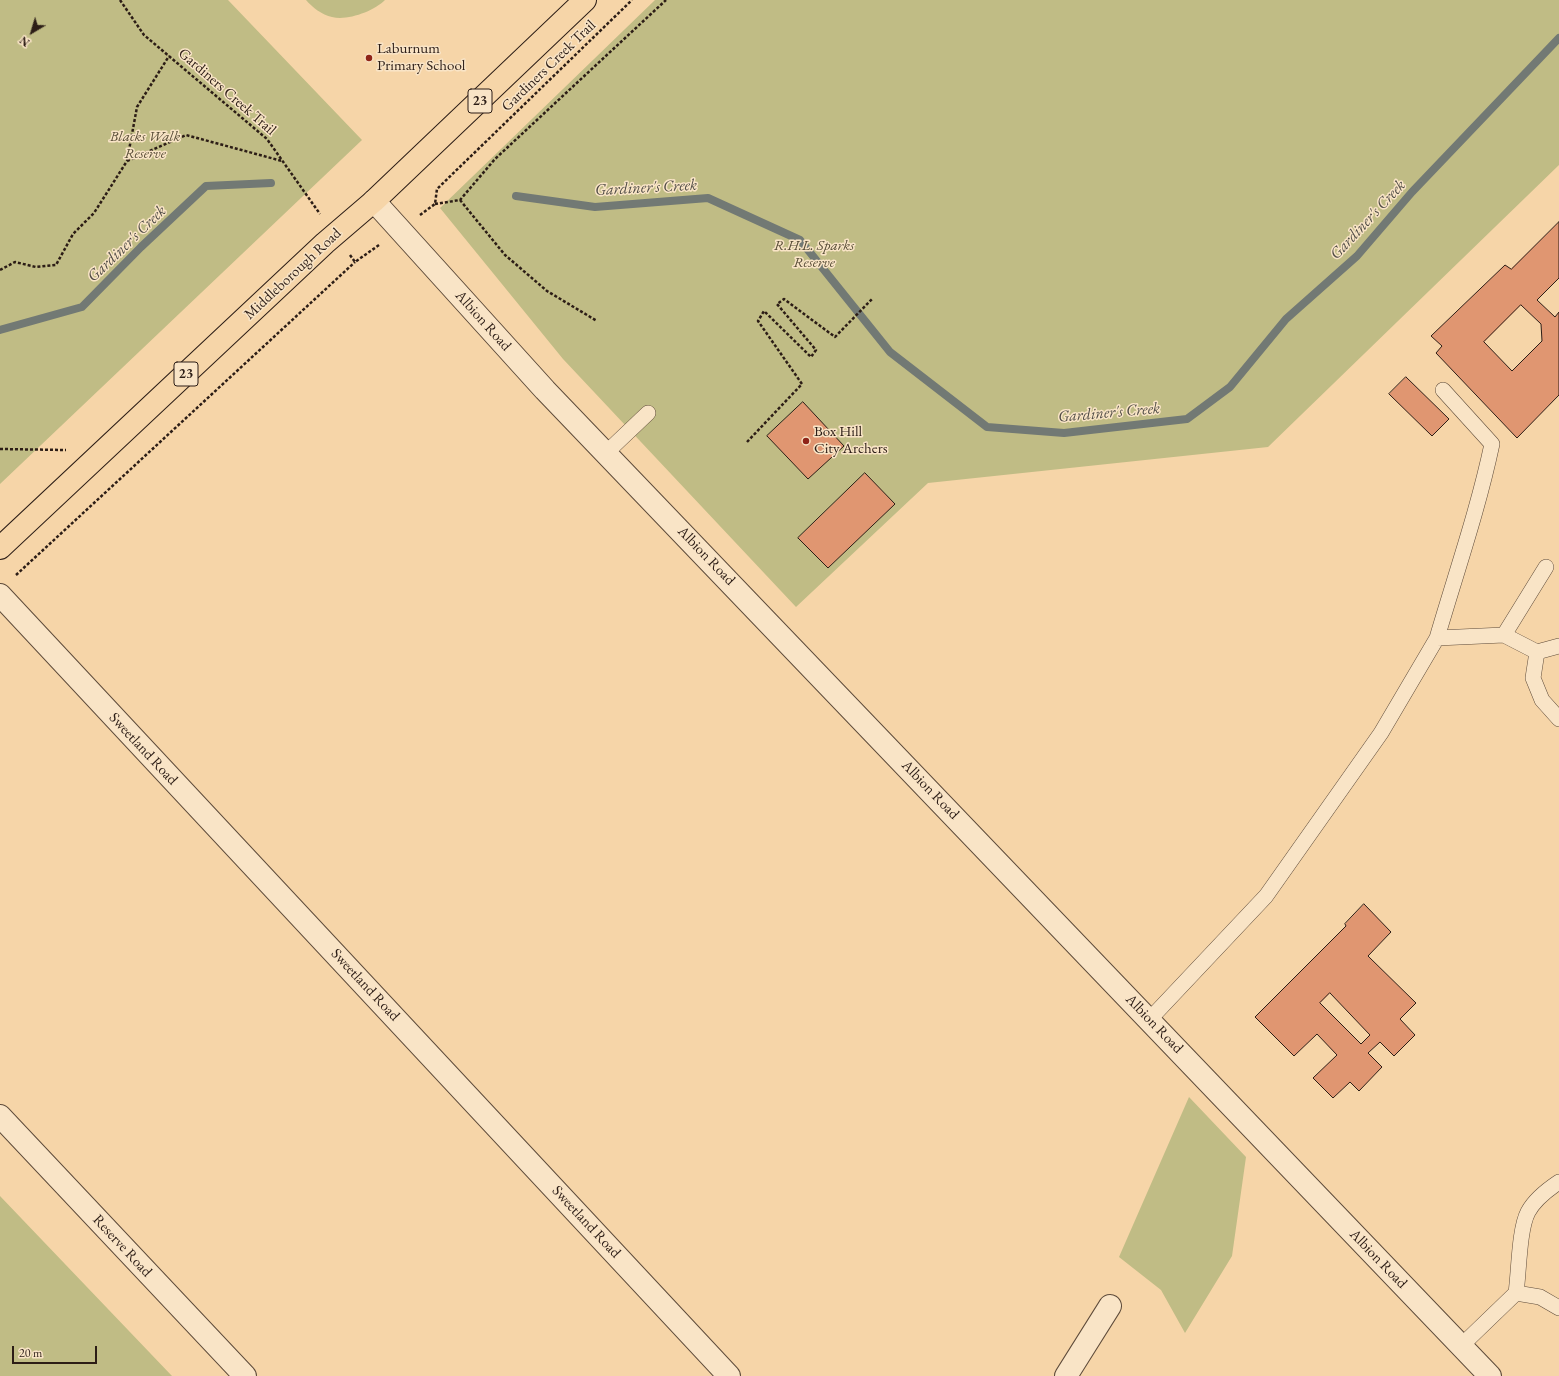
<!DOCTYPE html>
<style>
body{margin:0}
#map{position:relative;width:1559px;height:1376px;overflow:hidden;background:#f6d5a8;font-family:"EB Garamond",serif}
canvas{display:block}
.north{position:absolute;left:12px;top:12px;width:40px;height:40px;-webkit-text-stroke:3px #f9e4c6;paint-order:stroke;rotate:218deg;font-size:11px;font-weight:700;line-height:16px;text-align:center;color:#2c1d16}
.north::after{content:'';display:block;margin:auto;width:14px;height:18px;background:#2c1d16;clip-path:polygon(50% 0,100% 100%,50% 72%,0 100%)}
.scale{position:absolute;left:12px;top:1346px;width:85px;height:18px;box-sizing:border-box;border:2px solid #2c1d16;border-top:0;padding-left:5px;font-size:12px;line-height:14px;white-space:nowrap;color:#2c1d16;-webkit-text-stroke:3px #f9e4c6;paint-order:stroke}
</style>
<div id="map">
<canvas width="1559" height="1376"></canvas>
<div class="north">N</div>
<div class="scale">20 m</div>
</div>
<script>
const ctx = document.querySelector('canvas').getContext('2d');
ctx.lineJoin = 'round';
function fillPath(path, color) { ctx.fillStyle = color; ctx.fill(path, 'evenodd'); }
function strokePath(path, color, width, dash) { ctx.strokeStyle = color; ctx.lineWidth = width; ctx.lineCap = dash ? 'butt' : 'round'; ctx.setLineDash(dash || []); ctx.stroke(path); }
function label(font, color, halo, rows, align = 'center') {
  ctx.font = font + ' "EB Garamond",serif'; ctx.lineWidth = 3; ctx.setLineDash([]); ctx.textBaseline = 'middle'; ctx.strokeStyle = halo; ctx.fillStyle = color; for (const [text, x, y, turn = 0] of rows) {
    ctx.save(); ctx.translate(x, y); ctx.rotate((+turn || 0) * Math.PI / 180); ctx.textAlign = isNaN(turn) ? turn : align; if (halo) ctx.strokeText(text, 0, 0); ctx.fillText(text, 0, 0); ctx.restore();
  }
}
fillPath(new Path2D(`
 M0,0H228L362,140L0,484Z
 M306,0H385C374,11 348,21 332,17C322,15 312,7 306,0Z
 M655,0H1559V165L1268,447L928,483L796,607L563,359L440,208Z
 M1189,1097L1246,1157L1232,1256L1185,1333L1161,1290L1119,1257Z
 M0,1196L172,1376H0Z`), '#c0bc85');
strokePath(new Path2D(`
 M516,196L595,207L708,198L800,240L890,352L987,427L1064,433L1187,419L1230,387L1286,319L1357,256L1412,192L1559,38
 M0,330L82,307L141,247L206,186L271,183`), '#727974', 8);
const building = new Path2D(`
 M1559,222V278L1537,300L1555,317L1559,312V395L1517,438L1436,353L1442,346L1431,336L1505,265L1511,269ZM1521,305L1541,324L1542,341L1512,371L1484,342Z
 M1406,377L1449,419L1432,436L1389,394Z
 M803,402L844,446L808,479L767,436Z
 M865,473L895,504L828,568L798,538Z
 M1364,904L1391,932L1368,956L1416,1003L1400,1019L1415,1035L1394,1056L1380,1042L1368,1053L1382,1067L1359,1091L1350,1082L1333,1098L1313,1078L1337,1055L1317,1034L1294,1056L1255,1017L1346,926L1345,924ZM1330,993L1370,1035L1361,1044L1320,1003Z`);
fillPath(building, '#e09671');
strokePath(building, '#2c1d16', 1);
const service = new Path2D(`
 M607,452L648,413
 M1504,635L1537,652L1559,646
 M1437,638C1456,573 1478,510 1492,444L1443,390
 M1537,652L1533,678L1542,700L1559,719
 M1150,1019L1266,896L1381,733L1437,638L1504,635L1546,567
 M1516,1293C1519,1272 1519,1229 1528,1212C1535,1199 1547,1190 1559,1182
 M1461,1346L1516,1293L1540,1297L1559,1308`);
const minor = new Path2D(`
 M0,595L729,1376
 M0,1116L245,1376
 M1066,1376L1110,1306`);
const tertiary = new Path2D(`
 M374,201L545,390L1490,1376`);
const primary = new Path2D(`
 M0,548L325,243L374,201L585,0`);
strokePath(service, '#5e4b3a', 16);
strokePath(minor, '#5e4b3a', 24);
strokePath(tertiary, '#5e4b3a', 24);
strokePath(primary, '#2c1d16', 24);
strokePath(new Path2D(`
 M120,0L144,35L267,139L320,214
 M127,161L186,135L282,161
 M460,200L505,255L547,291L597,321
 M435,204L460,200L495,159L666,0
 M420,215L435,204L437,189L632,0
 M350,255L355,262L379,245
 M0,270L15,262L36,267L56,265L73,234L94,213L127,161L137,107L169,56
 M747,442L802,384L758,321L764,311L811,357L816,350L777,304L784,299L835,337L873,298
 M0,449L66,450
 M16,575L355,262`), '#2c1d16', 2.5, [3, 2]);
strokePath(service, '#f9e4c6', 15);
strokePath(minor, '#f9e4c6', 22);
strokePath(tertiary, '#f9e4c6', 22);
strokePath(primary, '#f6d5a8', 22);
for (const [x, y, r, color] of [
 [369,58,4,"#8f2418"],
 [806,441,4,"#8f2418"]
]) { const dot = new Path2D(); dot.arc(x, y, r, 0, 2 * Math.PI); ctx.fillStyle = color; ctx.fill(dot); strokePath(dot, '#f9e4c6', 1.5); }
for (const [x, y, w] of [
 [480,101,24],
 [186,374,24]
]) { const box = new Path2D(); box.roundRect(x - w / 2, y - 12, w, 24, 3); ctx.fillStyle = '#f9e4c6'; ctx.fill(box); strokePath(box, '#2c1d16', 1); }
label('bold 14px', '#2c1d16', null, [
 ["23",480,101],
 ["23",186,374]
]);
label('15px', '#2c1d16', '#f9e4c6', [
 ["Laburnum",377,49],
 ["Primary School",377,66],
 ["Box Hill",814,432],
 ["City Archers",814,449]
], 'left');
label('15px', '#2c1d16', '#f9e4c6', [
 ["Gardiners Creek Trail",549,66,-44],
 ["Gardiners Creek Trail",227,92,41],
 ["Middleborough Road",293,274,-43],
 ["Albion Road",483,321,48],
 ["Albion Road",706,556,46],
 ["Sweetland Road",143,749,47],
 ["Albion Road",930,790,46],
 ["Sweetland Road",365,985,47],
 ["Albion Road",1154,1024,46],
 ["Sweetland Road",586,1222,47],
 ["Reserve Road",122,1246,47],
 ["Albion Road",1378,1259,46]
]);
label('italic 15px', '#584d37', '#f9e4c6', [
 ["Blacks Walk",145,137],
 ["Reserve",145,154],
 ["R.H.L. Sparks",814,246],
 ["Reserve",814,263]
]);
label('italic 16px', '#4f4b45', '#f9e4c6', [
 ["Gardiner's Creek",646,188,-3],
 ["Gardiner's Creek",1368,220,-47],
 ["Gardiner's Creek",127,244,-44],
 ["Gardiner's Creek",1109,413,-5]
]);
</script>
